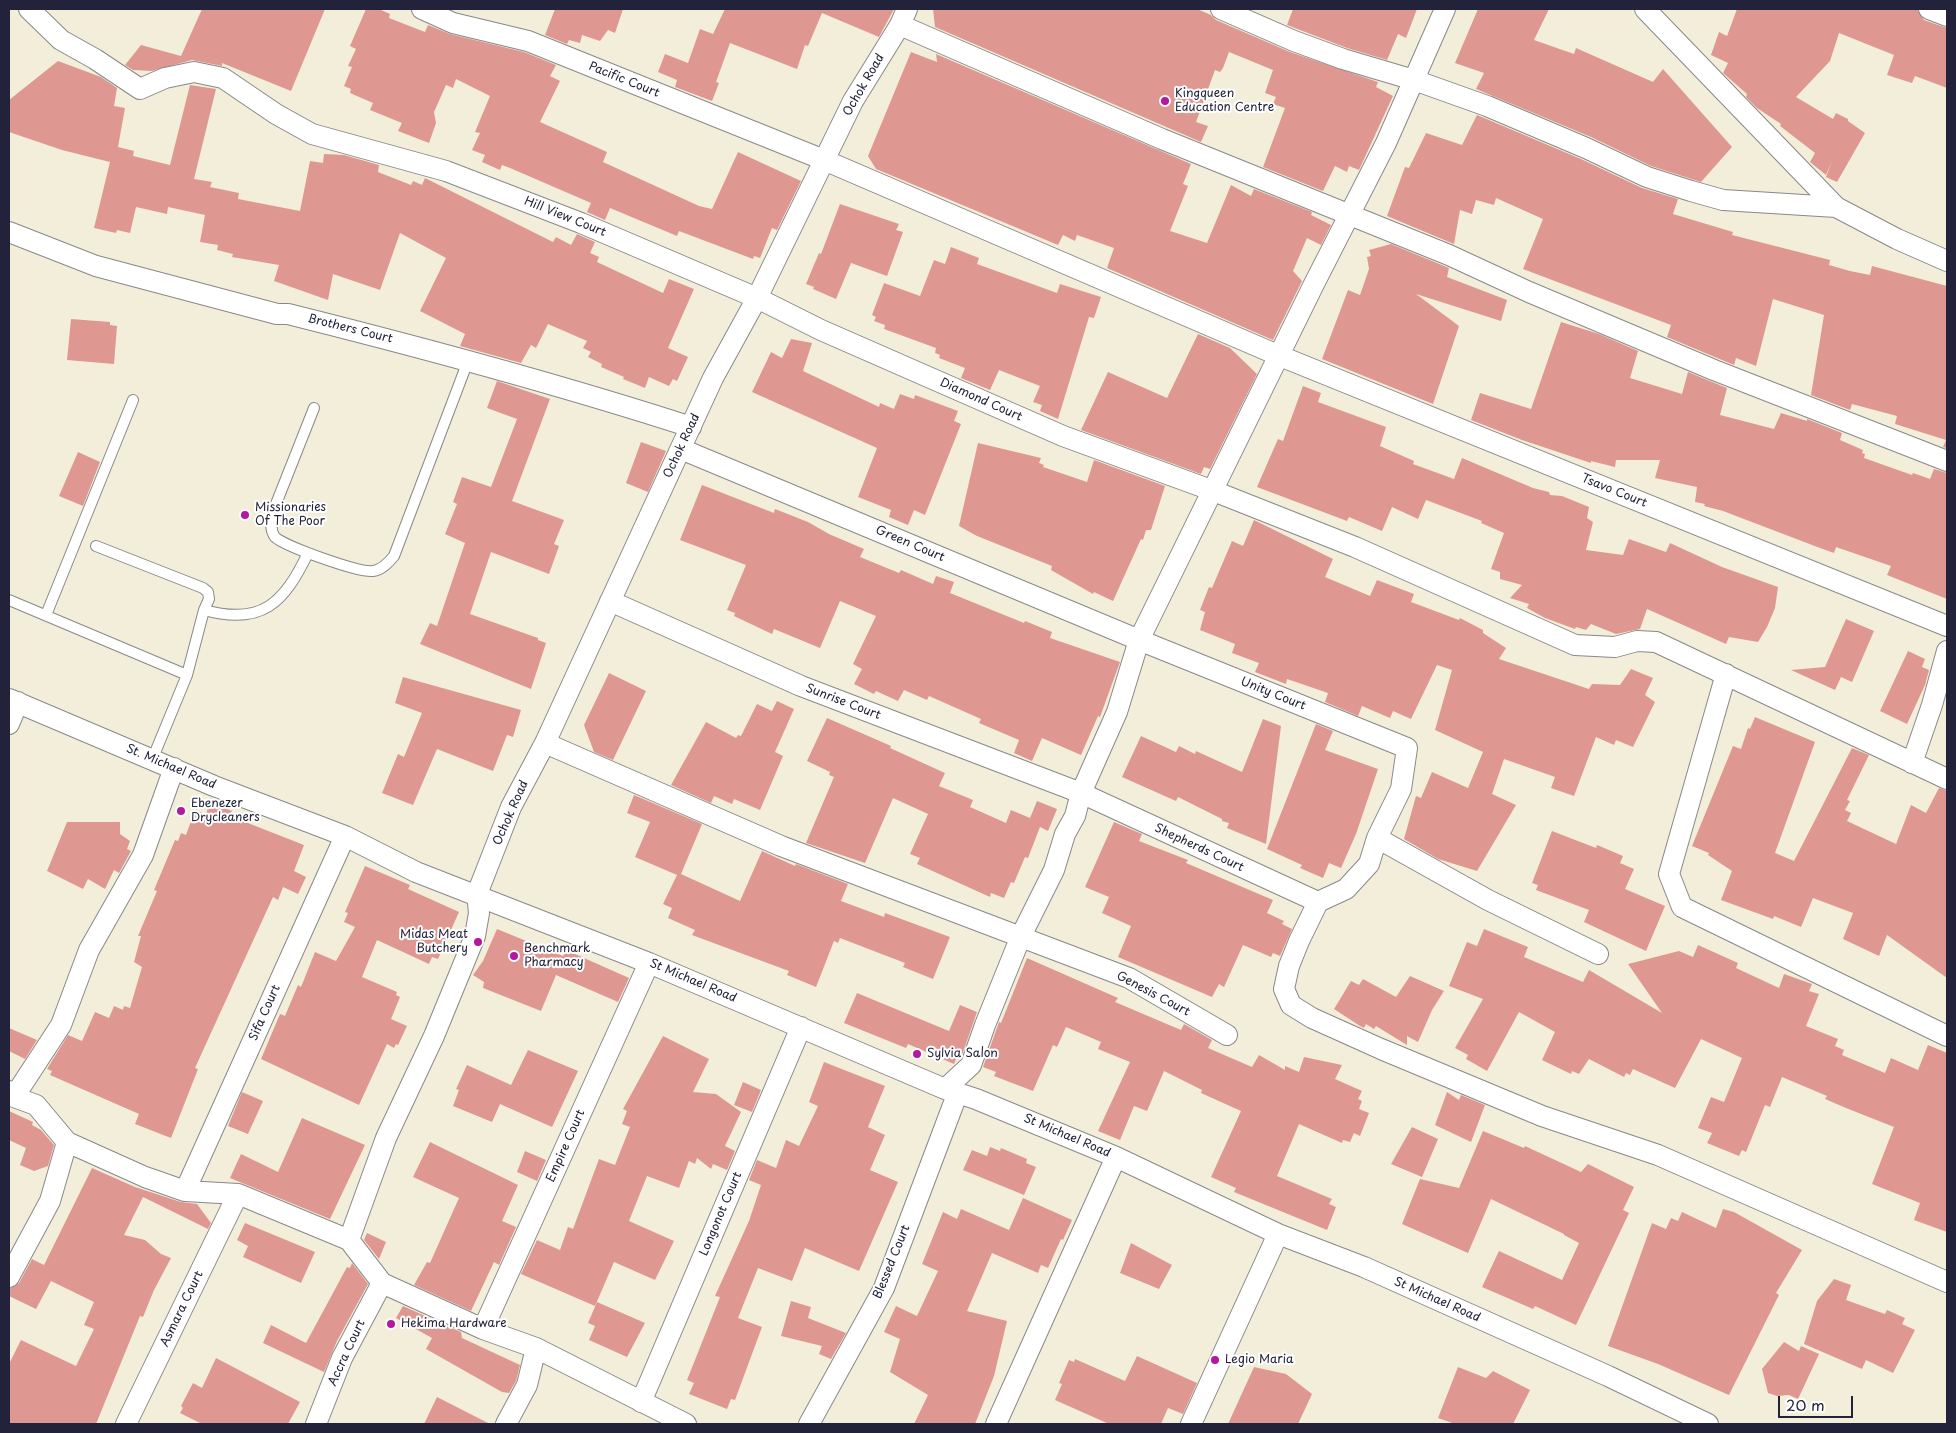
<!DOCTYPE html>
<style>
body{margin:0}
#map{position:relative;width:1956px;height:1433px;overflow:hidden;background:#f2eeda;font-family:"Playpen Sans",sans-serif}
canvas{display:block}
.frame{position:absolute;inset:0;border:10px solid #22223b;pointer-events:none}
.scale{position:absolute;left:1778px;top:1396px;width:75px;height:22px;box-sizing:border-box;border:2px solid #22223b;border-top:0;padding-left:6px;font-size:15px;line-height:18px;white-space:nowrap;color:#22223b;-webkit-text-stroke:4px #fff;paint-order:stroke}
</style>
<div id="map">
<canvas width="1956" height="1433"></canvas>
<div class="frame"></div>
<div class="scale">20 m</div>
</div>
<script>
const ctx = document.querySelector('canvas').getContext('2d');
ctx.lineJoin = 'round';
function fillPath(path, color) { ctx.fillStyle = color; ctx.fill(path, 'evenodd'); }
function strokePath(path, color, width, dash) { ctx.strokeStyle = color; ctx.lineWidth = width; ctx.lineCap = dash ? 'butt' : 'round'; ctx.setLineDash(dash || []); ctx.stroke(path); }
function label(font, color, halo, rows, align = 'center') {
  ctx.font = font + ' "Playpen Sans",sans-serif'; ctx.lineWidth = 4; ctx.setLineDash([]); ctx.textBaseline = 'middle'; ctx.strokeStyle = halo; ctx.fillStyle = color; for (const [text, x, y, turn = 0] of rows) {
    ctx.save(); ctx.translate(x, y); ctx.rotate((+turn || 0) * Math.PI / 180); ctx.textAlign = isNaN(turn) ? turn : align; if (halo) ctx.strokeText(text, 0, 0); ctx.fillText(text, 0, 0); ctx.restore();
  }
}
fillPath(new Path2D(`
 M202,9H325L291,91L222,63V66L192,60L152,71L133,70L125,65L141,45L181,56Z
 M366,9H379L390,14L389,18L425,32L428,25L450,34L524,52L556,65L550,76L560,81L540,122L607,152L603,162L699,206L712,209L738,152L801,181L777,230L772,228L760,258L754,256L753,259L679,231L677,236L610,208L605,220L587,212L591,203L510,168L502,165L500,170L482,162L485,155L472,150L480,133L475,132L490,96L456,79L453,88L446,85L434,112L436,123L429,143L398,131L402,123L370,110L373,103L350,93L351,89L344,86L352,67L348,66L356,49L350,46Z
 M555,9H623L615,33L608,30L600,41L582,35L580,43L569,40L567,44L545,35Z
 M725,9H894L879,37L822,13L808,46L805,45L797,69L730,43L716,82L719,83L712,101L675,87L677,80L658,72L665,54L688,63L700,29L713,34Z
 M933,9H1197L1211,15L1216,20L1290,52L1378,82L1376,87L1393,96L1359,170L1349,166L1347,172L1335,166L1323,191L1263,167L1285,108L1273,104L1276,97L1265,93L1273,70L1229,52L1223,68L1220,72L1215,70L1196,122L1208,126L1201,142L935,27Z
 M1293,9H1417L1406,38L1398,34L1387,60L1347,48L1287,25Z
 M1478,9H1549L1534,40L1574,54L1576,48L1653,82L1663,69L1732,147L1701,182L1651,166L1591,137L1476,89L1484,73L1455,63Z
 M1737,9H1917L1924,20L1947,28V88L1915,76L1912,83L1887,75L1894,55L1839,33L1830,61L1796,97L1833,119L1836,113L1848,119V121L1865,133L1837,182L1826,177L1832,161L1826,175L1810,162L1815,153L1780,126L1781,124L1757,108L1746,97L1747,94L1723,73L1728,63L1711,55L1719,32L1727,36Z
 M911,52L937,62L936,54L1191,164L1183,184L1188,186L1170,231L1207,243L1231,185L1251,196L1254,189L1312,212L1311,215L1331,225L1321,245L1307,238L1293,271L1302,281L1273,340L1107,268L1114,248L1077,235L1075,241L1063,235L1058,245L876,169L868,156Z
 M58,61L101,77L117,88L114,106L125,108L118,147L134,151L133,156L170,165L190,85L216,89L194,179L212,182L210,187L239,193L238,199L300,211L310,161L323,163L324,154L344,155L379,165L378,172L411,185L413,181L422,185L425,178L553,242L556,237L571,245L577,234L595,242L590,253L599,257L597,262L663,293L669,279L694,289L668,348L688,357L677,381L673,379L669,386L649,377L645,388L623,379L624,377L601,367L602,364L588,357L591,352L583,348L587,341L548,324L536,348L531,345L521,363L460,346L465,334L420,311L446,258L400,233L380,290L333,274L328,300L274,281L279,265L232,257L233,254L217,250L218,245L200,242L205,215L168,207L167,214L136,207L130,233L117,230L116,233L94,228L110,162L62,150L9,132V100Z
 M1477,115L1581,159L1642,188L1678,199L1673,214L1733,232L1732,235L1830,260L1829,265L1850,271L1870,275L1872,266L1947,286V448L1943,447L1946,440L1895,424L1897,416L1852,404L1850,410L1811,395L1824,315L1773,299L1756,366L1736,358L1734,365L1667,337L1671,325L1523,269L1543,219L1496,198L1494,205L1476,200L1472,214L1460,210L1454,244L1387,216L1405,167L1409,168L1426,133L1462,145Z
 M840,204L899,224L896,230L903,232L887,276L851,263L836,299L813,289L814,287L806,284L819,253L821,254Z
 M1391,244L1449,268L1447,277L1507,300L1501,321L1416,294L1459,326L1433,404L1322,359L1348,290L1360,295L1369,269L1367,257L1371,256L1369,250Z
 M951,247L979,258L977,264L1057,293L1060,284L1101,297L1094,318L1089,317L1058,419L1040,411L1042,405L1033,402L1040,386L999,370L990,390L961,378L965,368L939,358L940,355L935,353L936,348L884,329L885,325L874,321L876,317L872,315L884,283L920,296L934,260L945,264Z
 M71,319L110,322V325L117,326L114,364L67,360Z
 M1561,322L1599,334L1638,351L1630,378L1682,394L1688,372L1727,388L1720,415L1774,429L1781,413L1807,421V419L1842,433L1840,440L1863,450L1862,453L1865,454L1864,458L1912,475L1913,473L1930,479L1934,469L1947,473V599L1887,575L1891,566L1836,547L1834,553L1820,548L1723,511L1704,506L1705,504L1695,502L1697,487L1655,478L1660,460H1616L1615,467L1591,461V463L1522,440L1471,420L1480,393L1531,409Z
 M1198,334L1230,348L1257,374L1210,469L1204,467L1201,474L1081,430L1108,372L1167,398Z
 M791,339L812,343L803,371L879,407L880,403L894,409L900,394L914,399L915,395L958,411L954,421L961,424L925,515L914,510L908,525L889,517L891,510L858,497L877,448L752,392L771,352L782,358Z
 M497,381L550,399L512,501L564,520L554,544L559,546L549,574L491,552L470,614L538,638V640L546,643L531,689L420,644L430,623L437,626L465,543L445,534L457,504L453,502L462,477L491,487L517,419L487,408Z
 M1303,386L1321,393L1318,402L1386,427L1380,446L1414,461L1413,464L1454,479L1462,458L1533,488L1549,492L1550,495L1562,496L1589,507L1587,518L1593,522L1586,550L1623,555L1629,539L1666,552L1670,543L1722,567L1778,587L1775,608L1767,627L1758,642L1729,637L1726,644L1647,609L1640,629L1616,634L1591,624L1586,630L1576,627L1575,629L1545,618L1527,608L1529,604L1510,598L1522,585L1500,579V572L1491,569L1504,533L1481,523L1482,521L1426,500L1418,519L1392,507L1382,531L1349,517L1347,521L1257,487L1278,439L1283,441Z
 M641,442L666,451L648,492L626,483Z
 M978,443L1041,458L1039,463L1044,465L1043,467L1087,482L1094,460L1165,486L1151,530H1146L1143,540L1141,539L1113,601L1094,592L1093,594L1051,570L1052,566L977,536L959,526Z
 M78,452L100,462L83,506L59,496Z
 M702,485L774,513L775,509L808,522L829,534L864,549L860,557L899,573L901,570L933,584L936,576L954,582L950,593L1024,623L1025,621L1052,632L1050,638L1120,662L1100,717L1098,716L1081,755L1042,738L1032,761L1014,753L1019,740L979,723L981,719L929,696L927,700L904,690L898,701L876,691L874,694L854,684L862,669L853,664L876,616L840,601L820,648L774,629L772,634L734,616L735,613L727,610L746,565L680,540Z
 M1254,520L1333,559L1325,577L1370,596L1377,580L1414,594L1411,602L1459,620L1460,618L1483,630V633L1506,648L1499,659L1589,689L1592,684L1620,685L1631,669L1653,678L1645,695L1655,702L1633,747L1616,740L1614,745L1596,737L1574,796L1551,788L1555,777L1504,759L1492,794L1516,805L1477,871L1438,859L1404,839L1416,796L1421,798L1432,772L1468,788L1483,752L1435,730L1452,670L1437,665L1411,719L1393,711L1390,718L1362,706L1358,716L1325,702L1328,693L1287,679L1286,684L1255,672L1259,663L1232,653L1235,644L1200,630L1205,612L1200,610L1209,587L1212,588L1232,541L1243,546Z
 M1846,619L1874,631L1852,682L1841,677L1835,690L1791,670L1825,667Z
 M1908,651L1925,659L1922,667L1929,670L1925,685L1907,724L1880,711Z
 M609,673L646,691L613,760L594,752L584,725Z
 M403,677L521,710L513,737L507,735L493,771L437,749L413,805L382,793L398,754L404,757L422,713L395,703Z
 M777,701L794,709L775,752L783,756L760,810L734,799L732,804L714,796L711,803L671,785L706,722L736,738L738,735L741,736L757,704L772,711Z
 M1755,717L1815,742L1775,853L1794,861L1852,748L1869,755L1847,800L1850,801L1845,810L1851,813L1847,821L1896,844L1911,805L1926,813L1939,788L1947,791V978L1887,935L1879,956L1843,939L1853,913L1813,898L1801,927L1774,916L1773,919L1721,900L1732,871L1708,855L1709,853L1692,846L1733,746L1741,749L1748,728L1750,729Z
 M827,718L891,746L890,748L945,773L939,786L973,800L970,807L1006,823L1011,810L1030,818L1037,801L1057,809L1048,831L1040,827L1028,858L1025,857L1014,883L1011,882L1004,898L991,893L990,897L917,864L920,858L910,854L928,814L893,798L865,863L806,843L834,777L829,775L830,772L807,761Z
 M1263,719L1281,726L1266,844L1227,828L1229,823L1222,821V819L1178,797L1176,801L1122,777L1141,736L1176,752L1179,746L1195,754L1196,751L1242,772Z
 M1316,724L1333,731L1325,750L1378,769L1356,834L1341,868L1329,863L1323,878L1300,868L1302,865L1267,849Z
 M634,795L702,824L681,874L740,901L762,851L795,866L796,864L848,884L841,901L884,917L885,913L950,937L933,979L903,967L905,963L840,938L838,943L834,941L816,987L787,975L789,971L692,935L695,930L668,918L672,908L663,904L677,875L635,857L650,822L627,813Z
 M210,802L232,811L230,816L304,845L294,871L306,877L298,894L283,887L278,900L273,897L195,1068L198,1069L171,1138L135,1124L139,1114L50,1075L52,1071L47,1069L68,1035L82,1041L95,1012L109,1018L114,1006L123,1010L124,1006L130,1008L142,967L134,962L141,936H138L157,891L154,890L175,840L178,841L181,833L186,835L195,810L206,814Z
 M67,822H120V834L130,841L127,849L131,851L119,873L114,870L105,889L88,879L83,889L47,871Z
 M1114,822L1142,834L1139,841L1188,860L1186,863L1273,900L1267,913L1284,921L1282,924L1292,929L1280,956L1273,953L1271,957L1243,945L1224,987L1219,984L1212,997L1118,957L1131,926L1102,913L1109,897L1085,887Z
 M1552,831L1596,848L1597,845L1623,856L1620,863L1634,869L1625,889L1665,906L1646,951L1584,922L1589,910L1536,890L1538,885L1532,883Z
 M365,866L410,885L408,889L459,912L438,959L432,957L429,964L377,940L362,977L397,992L396,995L400,997L391,1019L407,1026L398,1045L396,1044L394,1048L387,1044L359,1105L261,1059L280,1014L285,1016L298,985L301,987L315,952L336,961L355,927L344,922L348,913L345,912Z
 M497,929L563,956L566,950L629,978L618,1002L556,975L541,1011L483,988L484,982L473,975L483,961Z
 M1484,929L1528,947L1524,957L1583,982L1589,970L1662,1013L1628,964L1679,951L1693,957L1698,945L1738,963L1736,968L1779,988L1784,974L1812,984L1809,991L1819,994L1806,1026L1838,1039L1835,1046L1844,1050L1842,1055L1885,1073L1891,1058L1918,1070L1928,1045L1947,1053V1232L1914,1220L1920,1203L1872,1184L1894,1127L1846,1108L1825,1099L1827,1096L1782,1077L1770,1107L1765,1105L1746,1152L1742,1150L1739,1156L1707,1143L1712,1133L1698,1128L1711,1097L1724,1102L1742,1058L1701,1039L1675,1088L1633,1069L1630,1075L1626,1073L1624,1077L1589,1059L1579,1074L1572,1071L1571,1074L1542,1060L1555,1032L1519,1012L1487,1071L1466,1059L1468,1055L1455,1048L1483,999L1449,986L1467,942L1477,946Z
 M1027,958L1118,998L1115,1002L1181,1030L1184,1024L1212,1040L1208,1048L1252,1067L1259,1055L1285,1070V1066L1299,1072L1304,1057L1342,1065L1335,1079L1362,1091L1358,1099L1362,1101L1359,1109L1369,1113L1360,1136L1354,1133L1350,1142L1343,1140L1342,1143L1299,1124L1277,1176L1332,1199L1329,1204L1336,1207L1327,1230L1234,1192L1236,1188L1211,1177L1241,1111L1201,1093L1202,1090L1164,1071L1147,1111L1134,1106L1120,1140L1098,1131L1130,1062L1098,1049L1101,1042L1066,1027L1057,1047L1053,1045L1033,1091L994,1076L996,1072L983,1067L999,1022L1001,1023Z
 M1410,976L1444,991L1432,1010L1418,1042L1407,1036V1045L1376,1026L1374,1029L1366,1024L1364,1028L1360,1026L1334,1009L1351,981L1359,985L1363,979L1396,997Z
 M857,993L949,1031L960,1005L977,1012L961,1058L957,1057L954,1064L908,1044L906,1048L844,1023Z
 M9,1028L37,1040L25,1059L9,1051Z
 M663,1036L709,1059L693,1092L716,1094L741,1112L725,1146L735,1151L727,1170L713,1164L711,1169L697,1158L695,1164L689,1161L679,1188L647,1176L629,1221L674,1241L655,1280L614,1262L595,1306L521,1274L537,1240L560,1250L568,1227L573,1229L599,1159L615,1165L630,1127L622,1124L627,1111L623,1109Z
 M528,1050L578,1071L552,1127L500,1104L492,1122L453,1106L459,1090L456,1089L467,1065L511,1085Z
 M824,1062L885,1086L868,1127L885,1135L870,1170L898,1182L859,1271L805,1248L792,1281L758,1268L738,1318L762,1327L735,1400L731,1399L727,1409L689,1394L694,1383L687,1380L720,1297L715,1296L749,1221L761,1185L749,1180L757,1160L776,1168L786,1140L799,1146L818,1106L809,1102Z
 M743,1082L761,1090L752,1112L734,1105Z
 M242,1092L263,1101L248,1134L228,1126Z
 M1447,1092L1459,1100L1461,1095L1485,1105L1471,1142L1435,1125Z
 M9,1111L33,1122L32,1125L41,1130L54,1145L48,1166L34,1171L20,1165L26,1148L9,1140Z
 M302,1118L365,1145L330,1219L230,1178L241,1154L278,1172Z
 M1412,1127L1438,1139L1422,1177L1391,1164Z
 M1483,1131L1524,1148L1525,1146L1581,1172L1588,1164L1634,1187L1623,1210L1629,1213L1576,1325L1535,1306L1533,1309L1482,1287L1499,1251L1562,1280L1579,1243L1564,1235V1234L1491,1199L1468,1253L1402,1224L1420,1179L1459,1188Z
 M430,1142L518,1185L502,1221L516,1227L499,1265L494,1262L471,1311L414,1285L427,1262L430,1263L459,1198L413,1177Z
 M990,1147L1000,1151L1001,1148L1027,1159L1026,1163L1036,1167L1024,1195L963,1170L972,1150L987,1156Z
 M525,1151L546,1160L537,1181L517,1172Z
 M92,1168L135,1187L181,1202L197,1204L211,1223L208,1229L143,1197L124,1235L145,1240L161,1254L171,1258L154,1290L143,1317L140,1316L96,1424H9V1364L21,1340L76,1366L94,1329L84,1325L94,1302L51,1281L36,1309L9,1296V1289L19,1283L32,1259L44,1265Z
 M1023,1198L1072,1220L1063,1240L1061,1239L1048,1268L1041,1265L1038,1273L992,1253L967,1311L1007,1321L994,1376L975,1424H914L928,1395L890,1372L900,1339L884,1332L896,1306L917,1316L938,1271L922,1264L943,1212L957,1219L961,1209L1009,1230Z
 M1723,1209L1734,1212L1802,1250L1776,1293L1779,1295L1729,1395L1658,1364L1608,1346L1652,1223L1666,1229L1671,1218L1678,1221L1682,1212L1716,1228Z
 M245,1223L315,1252L301,1283L243,1257L248,1246L237,1240Z
 M367,1233L386,1242L379,1259L364,1240Z
 M1131,1243L1172,1265L1159,1289L1120,1273Z
 M352,1263L368,1284L337,1341L324,1372L263,1343L271,1325L306,1343L347,1267L350,1268Z
 M1834,1279L1851,1285L1846,1300L1885,1314L1887,1310L1905,1318L1902,1324L1915,1330L1893,1373L1866,1360L1862,1369L1804,1344L1817,1301Z
 M791,1301L811,1307L808,1318L846,1333L831,1359L819,1354L822,1346L781,1336Z
 M597,1302L645,1323L627,1357L589,1340L595,1326L588,1323Z
 M403,1306L461,1332L462,1338L520,1365L516,1381L509,1393L502,1392L426,1349L432,1338L396,1318Z
 M1784,1342L1799,1351L1801,1346L1819,1354L1798,1399L1789,1395L1777,1396L1768,1393L1762,1369Z
 M1137,1356L1197,1383L1183,1414L1168,1408L1161,1424H1109L1055,1400L1062,1384L1059,1383L1069,1360L1074,1362L1075,1359L1125,1381Z
 M216,1358L300,1402L288,1424H202L180,1413L183,1408L181,1406L193,1383L202,1388Z
 M1254,1367L1286,1374L1312,1394L1298,1424H1228Z
 M1458,1367L1486,1378L1493,1371L1530,1390L1513,1424H1455L1438,1418Z
 M437,1397L490,1424H424Z`), '#df9891');
const service = new Path2D(`
 M314,408L272,514C271,522 270,531 275,537C284,546 359,573 373,571C382,570 389,562 394,556L468,361
 M96,546L203,588L208,592L209,599L204,610
 M9,600L187,675
 M46,615L133,400
 M152,760L187,675L204,610C262,626 284,603 308,553`);
const minor = new Path2D(`
 M29,9L61,40L95,59L140,89L165,78L194,72L223,78L276,114L312,134L446,171L581,223L757,298L821,330L1063,436L1211,490L1355,547L1575,645L1615,647L1637,641L1656,642L1947,779
 M422,9L453,23L528,41L824,160L1280,356L1947,626
 M1221,9L1294,41L1343,59L1414,80L1487,106L1586,148L1647,177L1691,191L1723,200L1836,207
 M1645,9L1836,207L1897,239L1947,261
 M1929,9L1947,16
 M900,25L1162,139L1449,255L1529,292L1714,370L1947,461
 M9,232L96,266L277,314H288C424,348 558,384 691,427
 M681,449L1139,640L1407,748L1401,789L1377,838L1369,864L1346,889L1318,902L1299,941L1289,966L1284,989L1291,1005L1312,1018L1381,1049L1542,1116L1658,1155L1947,1282
 M610,601L801,686L1081,793L1318,902
 M1726,674L1669,874L1682,907L1947,1036
 M9,699L214,786L345,836L416,872L649,963L945,1089L976,1099L1116,1157L1278,1234L1364,1267L1608,1376L1708,1424
 M9,724L18,702
 M545,743L781,846L1129,978L1227,1035
 M1912,763L1932,705L1947,651
 M1377,838L1488,900L1598,954
 M945,1089L971,1065L985,1025L1021,936L1054,870L1065,834L1075,816L1081,793L1117,712L1139,640L1314,284L1386,143L1445,9
 M9,1091L14,1097L36,1105L67,1142L145,1177L185,1191L238,1194L349,1240L382,1283L483,1329L536,1348L686,1424
 M14,1097L61,1025L89,950L143,855L174,768
 M185,1191L345,836
 M349,1240L386,1138L434,1036L475,936L479,913L477,894L511,807L545,743L713,378L757,298L853,101L900,25L907,9
 M9,1277L50,1201L67,1142
 M483,1329L649,963
 M641,1402L801,1027
 M126,1424L238,1194
 M316,1424L342,1358L382,1283
 M506,1424L527,1385L536,1348
 M809,1424L884,1288L958,1092
 M996,1424L1116,1157
 M1191,1424L1278,1234`);
strokePath(service, '#8a888a', 12);
strokePath(minor, '#8a888a', 22);
strokePath(service, '#fff', 10);
strokePath(minor, '#fff', 20);
for (const [x, y, r, color] of [
 [1165,101,5,"#b5179e"],
 [245,515,5,"#b5179e"],
 [181,811,5,"#b5179e"],
 [478,942,5,"#b5179e"],
 [514,956,5,"#b5179e"],
 [917,1054,5,"#b5179e"],
 [391,1324,5,"#b5179e"],
 [1215,1360,5,"#b5179e"]
]) { const dot = new Path2D(); dot.arc(x, y, r, 0, 2 * Math.PI); ctx.fillStyle = color; ctx.fill(dot); strokePath(dot, '#fff', 2); }
label('12px', '#22223b', '#fff', [
 ["Pacific Court",624,80,22],
 ["Ochok Road",864,85,-60],
 ["Hill View Court",565,217,22],
 ["Brothers Court",350,329,14],
 ["Diamond Court",981,400,24],
 ["Ochok Road",682,446,-65],
 ["Tsavo Court",1614,491,22],
 ["Green Court",910,544,23],
 ["Unity Court",1273,694,22],
 ["Sunrise Court",843,702,21],
 ["St. Michael Road",171,767,23],
 ["Ochok Road",511,813,-66],
 ["Shepherds Court",1199,848,25],
 ["St Michael Road",693,981,23],
 ["Genesis Court",1153,994,28],
 ["Sifa Court",265,1013,-66],
 ["St Michael Road",1067,1136,23],
 ["Empire Court",566,1146,-66],
 ["Longonot Court",721,1214,-67],
 ["Blessed Court",892,1262,-68],
 ["St Michael Road",1437,1300,24],
 ["Asmara Court",182,1309,-64],
 ["Accra Court",347,1353,-65]
]);
label('12px', '#22223b', '#fff', [
 ["Kingqueen",1175,94],
 ["Education Centre",1175,108],
 ["Missionaries",255,508],
 ["Of The Poor",255,522],
 ["Ebenezer",191,804],
 ["Drycleaners",191,818],
 ["Midas Meat",468,935,"right"],
 ["Butchery",468,949,"right"],
 ["Benchmark",524,949],
 ["Pharmacy",524,963],
 ["Sylvia Salon",927,1054],
 ["Hekima Hardware",401,1324],
 ["Legio Maria",1225,1360]
], 'left');
</script>
